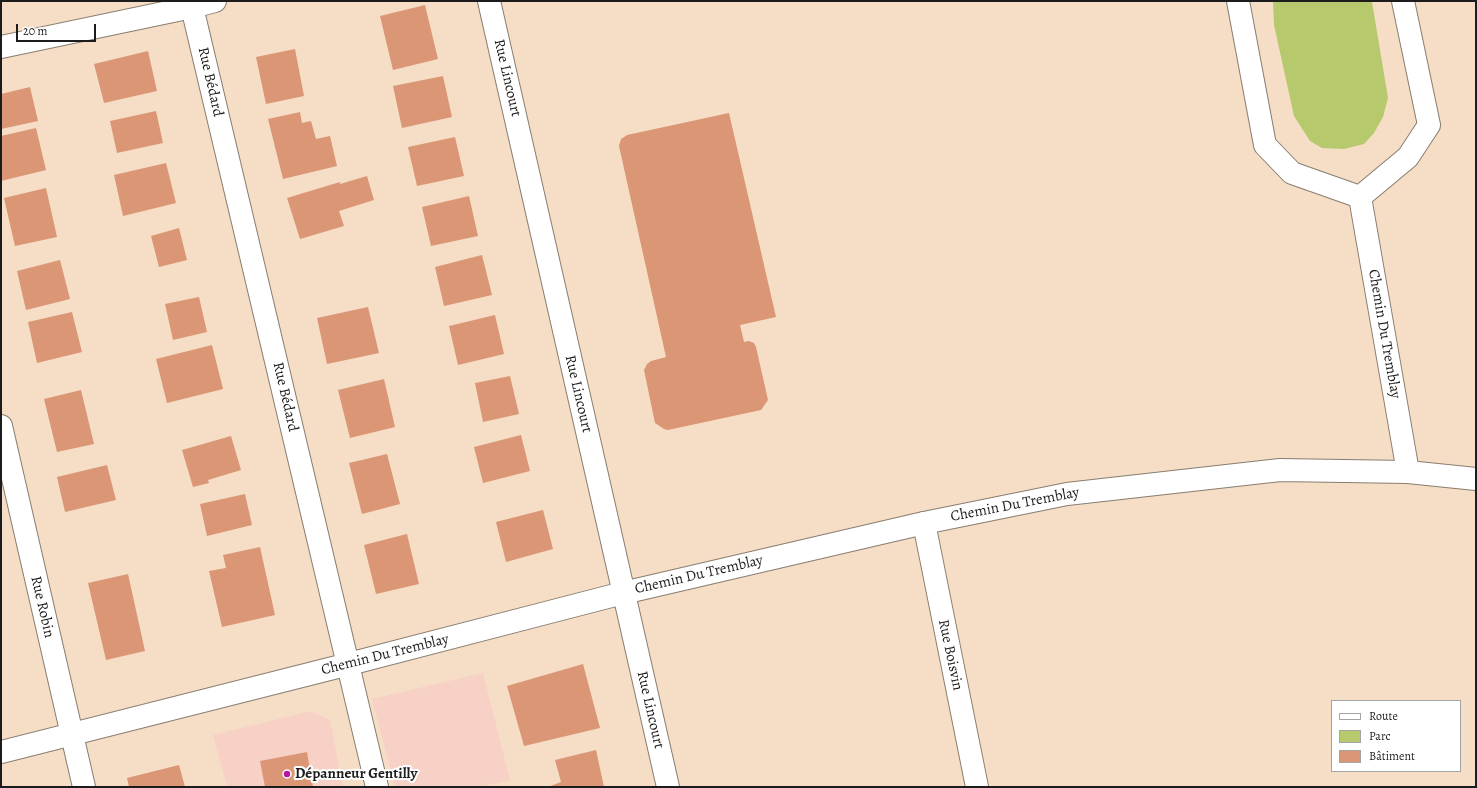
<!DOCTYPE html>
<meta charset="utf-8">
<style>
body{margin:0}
#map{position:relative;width:1477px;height:788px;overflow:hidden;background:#f5dec5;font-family:Alegreya,serif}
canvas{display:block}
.frame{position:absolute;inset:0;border:2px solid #1c1c1c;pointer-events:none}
.legend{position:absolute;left:1331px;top:700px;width:130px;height:72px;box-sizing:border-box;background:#fff;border:1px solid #a4a4a4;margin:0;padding:5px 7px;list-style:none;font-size:12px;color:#1c1c1c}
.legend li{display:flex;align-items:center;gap:8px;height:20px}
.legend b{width:20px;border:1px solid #a4a4a4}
.scale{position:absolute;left:16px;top:24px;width:80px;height:18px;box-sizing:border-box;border:2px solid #1c1c1c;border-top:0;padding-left:5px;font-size:12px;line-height:14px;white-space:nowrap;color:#1c1c1c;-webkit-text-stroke:3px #fff;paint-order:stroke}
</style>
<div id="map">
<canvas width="1477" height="788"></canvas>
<div class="frame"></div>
<ul class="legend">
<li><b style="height:5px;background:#fff"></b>Route</li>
<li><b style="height:11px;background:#b6c96d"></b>Parc</li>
<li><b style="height:11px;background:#da9675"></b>Bâtiment</li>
</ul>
<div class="scale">20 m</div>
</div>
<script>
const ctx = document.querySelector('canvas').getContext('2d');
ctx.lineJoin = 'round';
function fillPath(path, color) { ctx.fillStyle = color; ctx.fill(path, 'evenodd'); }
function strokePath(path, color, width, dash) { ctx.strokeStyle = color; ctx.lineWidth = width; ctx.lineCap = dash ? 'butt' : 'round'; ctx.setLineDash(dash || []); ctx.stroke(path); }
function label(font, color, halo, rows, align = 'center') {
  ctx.font = font + ' Alegreya,serif'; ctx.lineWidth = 4; ctx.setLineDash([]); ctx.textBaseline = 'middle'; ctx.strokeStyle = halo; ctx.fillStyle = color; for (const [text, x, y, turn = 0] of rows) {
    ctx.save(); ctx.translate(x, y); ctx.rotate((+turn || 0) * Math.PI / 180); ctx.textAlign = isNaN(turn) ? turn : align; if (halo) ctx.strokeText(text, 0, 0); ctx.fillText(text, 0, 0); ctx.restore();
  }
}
fillPath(new Path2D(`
 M483,673L510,780L479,787H395L372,699Z
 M311,711L330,720L343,787H227L213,735Z`), '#f7d1c6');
fillPath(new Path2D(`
 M1273,1L1372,2L1388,98L1383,117L1374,133L1364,144L1344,149L1322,148L1310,141L1294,116L1274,25Z`), '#b6c96d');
fillPath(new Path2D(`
 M425,5L438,59L393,70L380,16Z
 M295,49L304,96L266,104L256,57Z
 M148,51L157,91L104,103L94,64Z
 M443,76L452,117L402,128L393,86Z
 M30,87L38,121L1,129V94Z
 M156,111L163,143L117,153L110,121Z
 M300,112L302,123L311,121L316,139L330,136L337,166L283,179L268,119Z
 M729,113L776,317L740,325L744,342L749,341L754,343L756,347L768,400L761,410L668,430L664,429L655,423L644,370L647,364L651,361L666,357L619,146L621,139L627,135Z
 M36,128L46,170L1,181V136Z
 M455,137L464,176L417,186L408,147Z
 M166,163L176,203L123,216L114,175Z
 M367,176L374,200L339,211L344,226L300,239L287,198L340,182V184Z
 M46,188L57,237L15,246L4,198Z
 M469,196L478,236L431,246L422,207Z
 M179,228L187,260L159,267L151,236Z
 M482,255L492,295L444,306L435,267Z
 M60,260L70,299L26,310L17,271Z
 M199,297L207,332L173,340L165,304Z
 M368,307L379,353L327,364L317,318Z
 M72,312L82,352L37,363L28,322Z
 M495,315L504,354L458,365L449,326Z
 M212,345L223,389L167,403L156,359Z
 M510,376L519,414L483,422L475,383Z
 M384,379L395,427L350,438L338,390Z
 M81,390L94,444L57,452L44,399Z
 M521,435L530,471L483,483L474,447Z
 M231,436L241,470L208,480L209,483L193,487L182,450Z
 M387,454L400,504L362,514L349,463Z
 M107,465L116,500L65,512L57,477Z
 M245,494L252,525L207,536L200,504Z
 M543,510L553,549L506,562L496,522Z
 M407,534L419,584L376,594L364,545Z
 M260,547L275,615L222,627L209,571L226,568L223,555Z
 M128,574L145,651L106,660L88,583Z
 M583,664L600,728L524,746L507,686Z
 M596,750L604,787H548L561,782L555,760Z
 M307,752L313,787H265L260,761Z
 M179,765L185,787H129L127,778Z`), '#da9675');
const minor = new Path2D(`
 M489,1L668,787
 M1238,1L1265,145L1292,173L1360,197
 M192,7L377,787
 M1,47L192,7L215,1
 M1360,197L1408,472
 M1360,197L1408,157L1429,125L1403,1
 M1,426L84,787
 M924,523L977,787`);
const tertiary = new Path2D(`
 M1,752L349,664L623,593L924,523L1067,494L1280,470L1408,472L1476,479`);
strokePath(minor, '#887d70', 24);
strokePath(tertiary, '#887d70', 24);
strokePath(minor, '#fff', 22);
strokePath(tertiary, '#fff', 22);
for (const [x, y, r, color] of [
 [287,774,4,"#b5179e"]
]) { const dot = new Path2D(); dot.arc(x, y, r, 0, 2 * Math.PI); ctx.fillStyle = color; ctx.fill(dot); strokePath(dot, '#fff', 1.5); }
label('15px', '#1c1c1c', '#fff', [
 ["Rue Lincourt",507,78,77],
 ["Rue Bédard",210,82,77],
 ["Chemin Du Tremblay",1384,334,80],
 ["Rue Lincourt",578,394,77],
 ["Rue Bédard",285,397,77],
 ["Chemin Du Tremblay",1015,505,-11],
 ["Chemin Du Tremblay",699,575,-13],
 ["Rue Robin",42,607,77],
 ["Chemin Du Tremblay",385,655,-14],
 ["Rue Boisvin",950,655,78],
 ["Rue Lincourt",650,710,77]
]);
label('bold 15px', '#1c1c1c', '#fff', [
 ["Dépanneur Gentilly",295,774]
], 'left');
</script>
